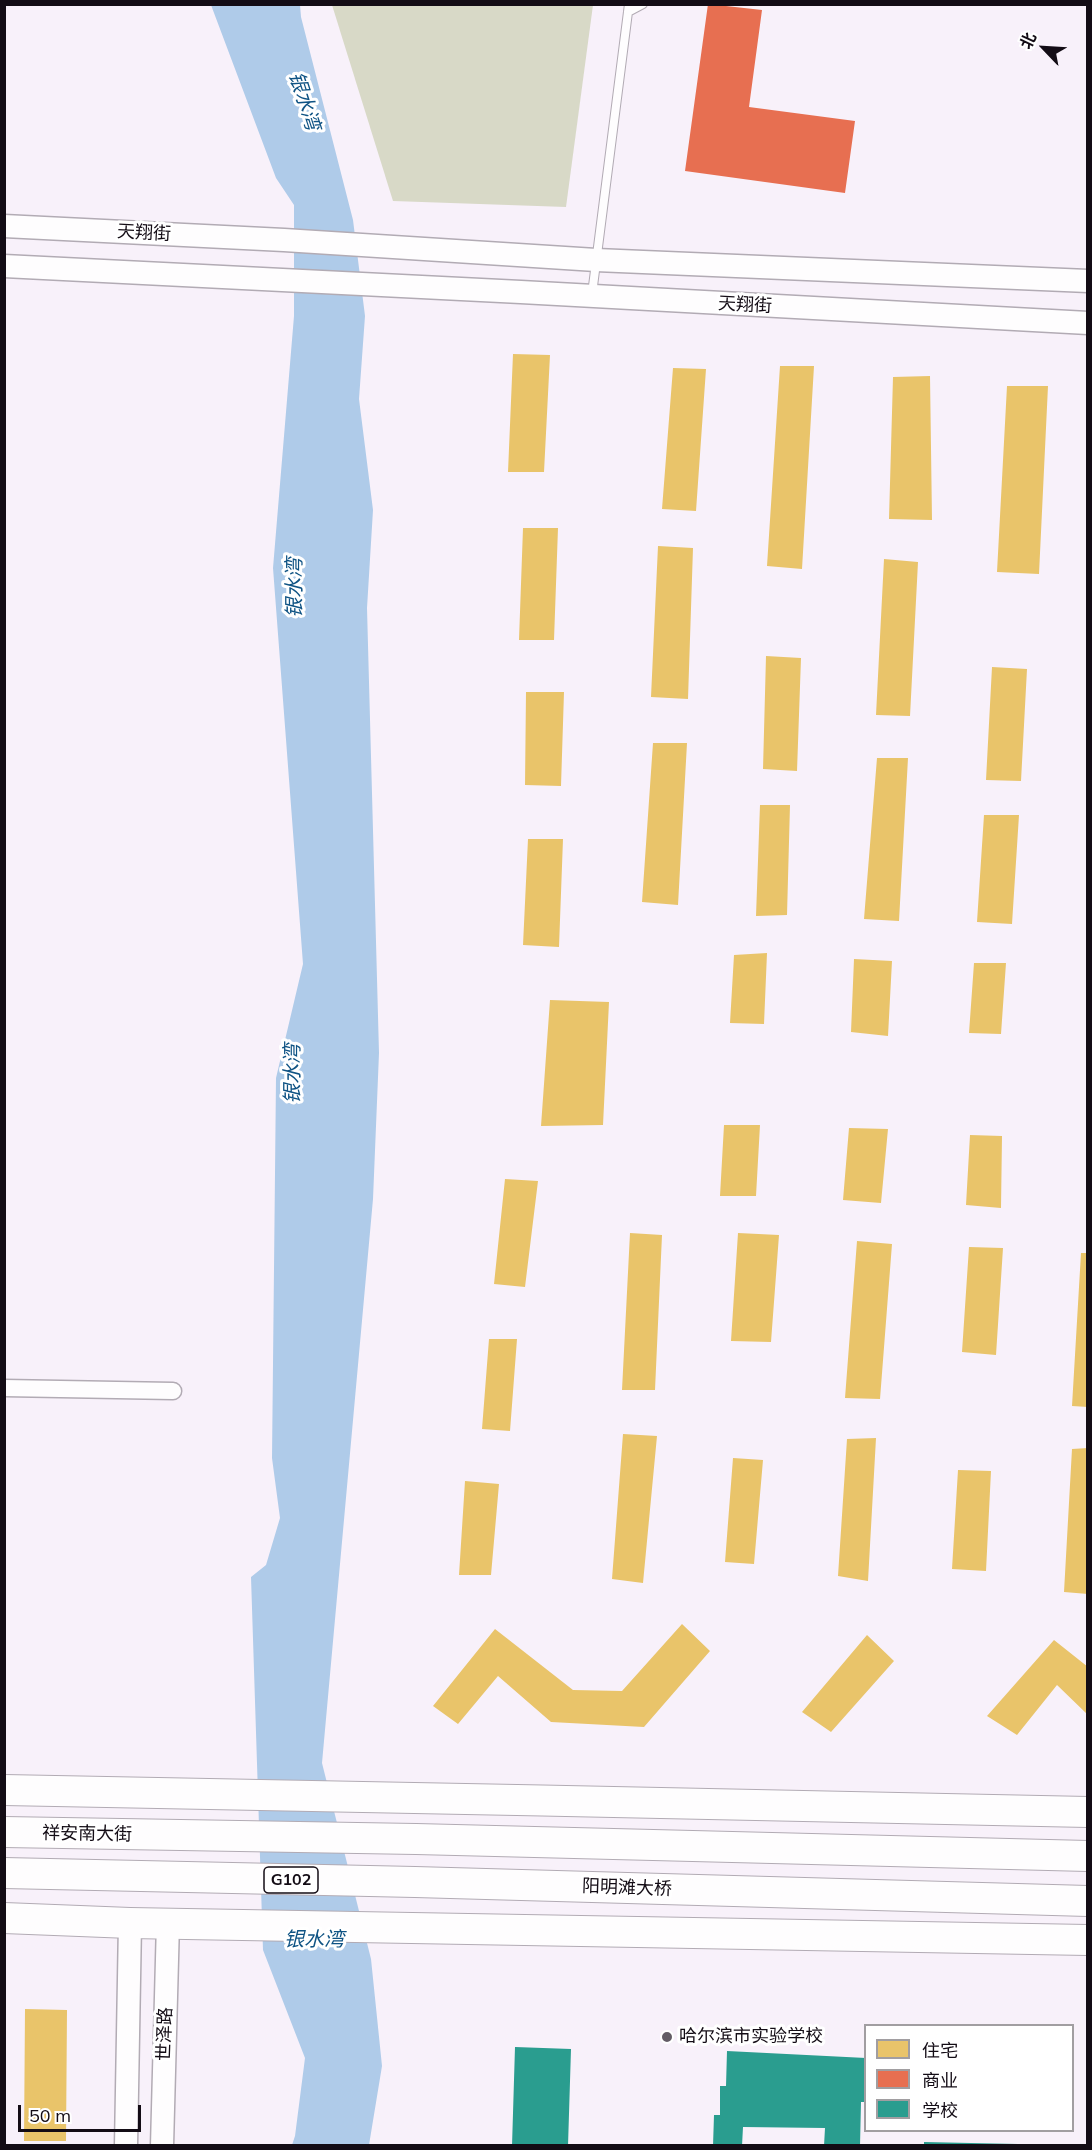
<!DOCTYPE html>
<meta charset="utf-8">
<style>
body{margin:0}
#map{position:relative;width:1092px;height:2150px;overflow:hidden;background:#f8f1fa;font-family:Mulish,"Noto Sans SC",sans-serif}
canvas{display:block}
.frame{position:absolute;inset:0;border:6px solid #130c15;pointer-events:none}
.legend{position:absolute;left:864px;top:2024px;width:210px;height:108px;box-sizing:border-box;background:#fff;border:2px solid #a19ea1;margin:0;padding:8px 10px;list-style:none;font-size:18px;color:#130c15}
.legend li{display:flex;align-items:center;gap:12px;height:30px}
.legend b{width:30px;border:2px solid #a19ea1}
.north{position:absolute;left:1014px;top:18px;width:60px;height:60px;-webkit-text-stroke:4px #fff;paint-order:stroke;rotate:295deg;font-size:16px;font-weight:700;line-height:24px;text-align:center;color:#130c15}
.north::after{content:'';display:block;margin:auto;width:21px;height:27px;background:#130c15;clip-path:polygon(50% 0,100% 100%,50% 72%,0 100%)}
.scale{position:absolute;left:18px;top:2105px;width:123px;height:27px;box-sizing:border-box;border:3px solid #130c15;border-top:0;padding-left:8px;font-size:18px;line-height:21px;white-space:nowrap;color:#130c15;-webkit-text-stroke:4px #fff;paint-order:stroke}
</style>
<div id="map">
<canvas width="1092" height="2150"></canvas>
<div class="frame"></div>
<ul class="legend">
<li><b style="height:16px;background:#e9c46a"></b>住宅</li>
<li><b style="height:16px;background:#e76f51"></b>商业</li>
<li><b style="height:16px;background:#2a9d8f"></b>学校</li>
</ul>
<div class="north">北</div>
<div class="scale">50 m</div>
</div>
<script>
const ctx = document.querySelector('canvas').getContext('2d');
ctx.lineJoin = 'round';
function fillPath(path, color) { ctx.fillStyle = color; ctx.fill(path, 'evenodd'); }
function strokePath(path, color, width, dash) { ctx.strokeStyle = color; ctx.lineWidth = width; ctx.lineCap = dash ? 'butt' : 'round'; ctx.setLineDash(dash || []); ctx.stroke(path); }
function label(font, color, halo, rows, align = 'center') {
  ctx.font = font + ' Mulish,"Noto Sans SC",sans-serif'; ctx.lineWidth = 6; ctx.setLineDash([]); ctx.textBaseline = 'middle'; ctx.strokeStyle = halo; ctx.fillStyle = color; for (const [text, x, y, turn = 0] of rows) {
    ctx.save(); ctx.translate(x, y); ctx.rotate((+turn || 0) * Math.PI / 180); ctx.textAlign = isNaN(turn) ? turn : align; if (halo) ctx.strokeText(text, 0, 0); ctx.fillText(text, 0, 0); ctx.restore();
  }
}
fillPath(new Path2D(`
 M332,5H593L566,207L393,201Z`), '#d8d9c7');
fillPath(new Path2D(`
 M211,5H300L301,17L353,220L365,316L359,399L373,510L367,608L379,1053L373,1199L322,1763L371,1959L382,2066L369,2145H292L295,2136L305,2058L263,1950L251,1577L266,1565L280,1518L272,1458L276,1078L303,964L273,568L294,316V205L276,178Z`), '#afcbe9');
fillPath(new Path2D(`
 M513,354L550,355L544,472H508Z
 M780,366H814L802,569L767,566Z
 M673,368L706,369L696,511L662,509Z
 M930,376L932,520L889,519L893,377Z
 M1007,386H1048L1039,574L997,572Z
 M523,528H558L554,640H519Z
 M658,546L693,548L688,699L651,697Z
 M884,559L918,562L910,716L876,715Z
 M766,656L801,658L797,771L763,769Z
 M992,667L1027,669L1021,781L986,780Z
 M526,692H564L561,786L525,785Z
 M653,743H687L678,905L642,902Z
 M877,758H908L899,921L864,919Z
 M760,805H790L787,915L756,916Z
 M984,815H1019L1012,924L977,922Z
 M528,839H563L559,947L523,945Z
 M767,953L764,1024L730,1023L734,955Z
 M854,959L892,961L888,1036L851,1032Z
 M974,963H1006L1001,1034L969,1033Z
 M550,1000L609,1002L603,1125L541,1126Z
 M724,1125H760L756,1196H720Z
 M849,1128L888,1129L881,1203L843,1200Z
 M970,1135L1002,1136L1001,1208L966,1205Z
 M505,1179L538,1181L525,1287L494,1284Z
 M630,1233L662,1235L655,1390H622Z
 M738,1233L779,1235L771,1342L731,1341Z
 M857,1241L892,1244L880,1399L845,1398Z
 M969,1247L1003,1248L996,1355L962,1352Z
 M1081,1253H1088V1407L1072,1406Z
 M489,1339H517L510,1431L482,1429Z
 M623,1434L657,1436L643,1583L612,1579Z
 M876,1438L868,1581L838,1576L847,1439Z
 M1088,1448V1594L1064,1592L1072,1449Z
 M733,1458L763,1460L754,1564L725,1562Z
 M958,1470L991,1471L986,1571L952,1569Z
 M465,1481L499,1484L491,1575H459Z
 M682,1624L710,1651L644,1727L551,1722L498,1676L458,1724L433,1706L495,1629L573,1690L622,1691Z
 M867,1635L894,1661L831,1732L802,1712Z
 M1054,1640L1088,1667V1715L1057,1685L1017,1735L987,1716Z
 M25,2009L67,2010L66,2141H24Z`), '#e9c46a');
fillPath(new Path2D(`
 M708,4L762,10L749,107L855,121L845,193L685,171Z`), '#e76f51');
fillPath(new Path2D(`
 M515,2047L571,2049L568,2146H512Z
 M727,2051L866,2058V2102H861L860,2146H824L825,2128L743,2127L742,2146H713L714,2115H720V2086H726Z
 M924,2142L1018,2144V2146H924Z`), '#2a9d8f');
const lane = new Path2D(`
 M628,12L643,4
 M592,294L629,4`);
const street = new Path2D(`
 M4,1388L173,1391`);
const secondary = new Path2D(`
 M4,226L284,240L596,260L1088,281
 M4,266C366,282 726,304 1088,323
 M126,2146L130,1923
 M162,2146L168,1922`);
const highway = new Path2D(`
 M4,1790C366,1794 726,1807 1088,1812
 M4,1832L416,1839L1088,1856
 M4,1873L415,1882L1088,1901
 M4,1918L130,1923L1088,1940`);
strokePath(lane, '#b2abb4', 10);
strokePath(street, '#b2abb4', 19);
strokePath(secondary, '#b2abb4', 25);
strokePath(highway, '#b2abb4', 32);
strokePath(lane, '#fefdfe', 8);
strokePath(street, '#fefdfe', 16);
strokePath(secondary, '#fefdfe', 22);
strokePath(highway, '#fefdfe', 30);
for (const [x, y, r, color] of [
 [667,2037,6,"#635c65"]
]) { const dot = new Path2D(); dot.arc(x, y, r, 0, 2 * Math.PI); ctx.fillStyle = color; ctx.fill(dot); strokePath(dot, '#fff', 2); }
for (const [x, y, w] of [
 [291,1880,54]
]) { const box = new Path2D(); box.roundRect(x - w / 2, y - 13, w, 26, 4.5); ctx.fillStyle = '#fff'; ctx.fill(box); strokePath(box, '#130c15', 1.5); }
label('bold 16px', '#130c15', null, [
 ["G102",291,1880]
]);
label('18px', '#130c15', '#fff', [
 ["天翔街",144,233,3],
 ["天翔街",745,305,3],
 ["祥安南大街",87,1834,1],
 ["阳明滩大桥",627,1888,2],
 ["世泽路",165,2034,-88]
]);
label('18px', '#130c15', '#fff', [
 ["哈尔滨市实验学校",679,2037]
], 'left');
label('italic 20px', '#0f5384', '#fff', [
 ["银水湾",304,101,72],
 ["银水湾",295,588,-90],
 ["银水湾",293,1074,-90],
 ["银水湾",314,1940]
]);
</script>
